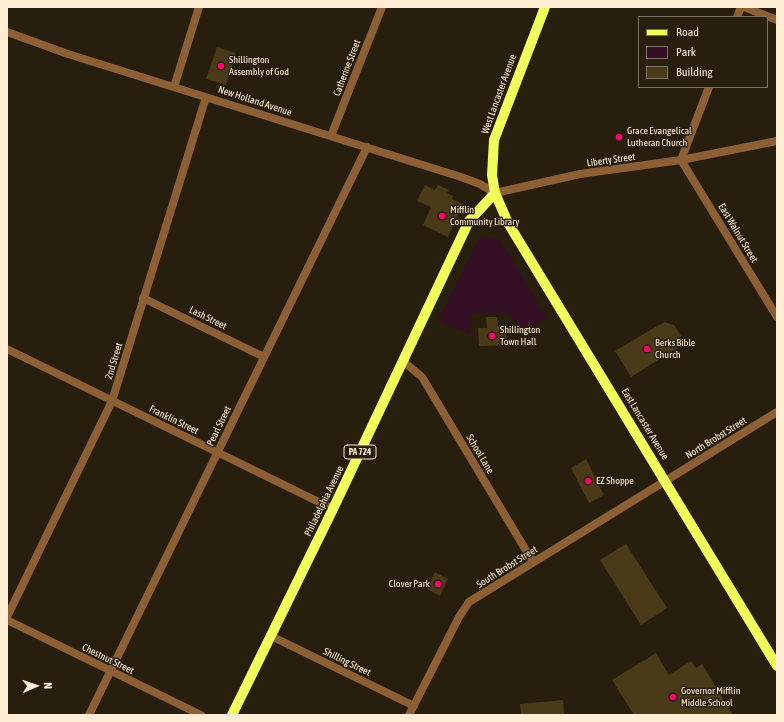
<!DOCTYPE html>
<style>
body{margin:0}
#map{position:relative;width:784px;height:722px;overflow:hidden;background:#281e0d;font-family:"Asap Condensed",sans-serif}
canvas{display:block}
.frame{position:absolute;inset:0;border:8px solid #ffedd5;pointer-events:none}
.legend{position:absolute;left:638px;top:16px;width:130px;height:72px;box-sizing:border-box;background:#281e0d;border:1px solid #7e715d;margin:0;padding:5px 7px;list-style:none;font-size:12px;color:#ffedd5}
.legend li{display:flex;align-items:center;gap:8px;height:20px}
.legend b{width:20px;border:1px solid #7e715d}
.north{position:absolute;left:16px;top:666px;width:40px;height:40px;-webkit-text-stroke:3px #281e0d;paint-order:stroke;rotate:88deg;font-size:11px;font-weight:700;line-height:16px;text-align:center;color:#ffedd5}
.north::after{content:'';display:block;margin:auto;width:14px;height:18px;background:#ffedd5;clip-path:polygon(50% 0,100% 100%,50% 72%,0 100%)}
</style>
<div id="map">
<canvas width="784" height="722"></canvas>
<div class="frame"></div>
<ul class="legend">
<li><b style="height:5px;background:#f1ff5c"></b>Road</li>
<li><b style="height:11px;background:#331024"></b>Park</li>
<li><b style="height:11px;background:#4b3a17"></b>Building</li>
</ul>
<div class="north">N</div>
</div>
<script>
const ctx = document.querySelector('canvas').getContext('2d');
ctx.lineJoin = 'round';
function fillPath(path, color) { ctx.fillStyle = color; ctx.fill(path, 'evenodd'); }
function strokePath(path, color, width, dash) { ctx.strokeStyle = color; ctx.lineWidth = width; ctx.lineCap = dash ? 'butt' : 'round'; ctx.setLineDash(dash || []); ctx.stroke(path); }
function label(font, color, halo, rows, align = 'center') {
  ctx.font = font + ' "Asap Condensed",sans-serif'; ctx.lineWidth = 3; ctx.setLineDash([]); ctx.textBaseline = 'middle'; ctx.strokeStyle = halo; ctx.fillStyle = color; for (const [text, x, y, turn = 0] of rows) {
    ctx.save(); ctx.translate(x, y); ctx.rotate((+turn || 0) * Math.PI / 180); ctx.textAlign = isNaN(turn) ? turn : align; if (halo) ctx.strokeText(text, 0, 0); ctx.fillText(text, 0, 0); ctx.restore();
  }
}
fillPath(new Path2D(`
 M485,236L499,239L547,318L521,333L509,313H470L471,335L438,320L478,241Z`), '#331024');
fillPath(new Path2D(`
 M217,47L236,53L226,85L206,79Z
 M425,185L435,190L438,185L449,190L447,193L453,196L452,199L463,204L448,237L423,225L431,207L417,201Z
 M486,317H497L498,327H506L507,345L479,346L478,328H487Z
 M664,322L674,325L681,336L679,347L631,377L615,351Z
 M586,459L604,495L589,503L571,468Z
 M626,544L667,608L641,625L600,560Z
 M435,572L448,579L440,596L427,589Z
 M656,653L669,675L691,661L696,668L702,664L733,715H634L612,680Z
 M563,700L564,715H521L520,704Z`), '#4b3a17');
strokePath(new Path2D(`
 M744,7L777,20
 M737,17L741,7
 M7,32L68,54L461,177L480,184L495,193L580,174L681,160L777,141
 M174,87L199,7
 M709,87L681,160L777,317
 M331,136L382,7
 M143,298L264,357
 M7,349L333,509
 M404,362L422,377L533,562
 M7,617L112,401L206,97
 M7,620L201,715
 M271,636L414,706
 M89,715L367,147
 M409,715L459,617L469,602L777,412`), '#8c6034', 8);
strokePath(new Path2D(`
 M545,7L494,140L492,175L495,193L508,223L777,666
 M232,715L333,509L469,221L495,193`), '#f1ff5c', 10);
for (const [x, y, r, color] of [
 [221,66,4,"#ff0170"],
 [619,137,4,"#ff0170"],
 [442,216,4,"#ff0170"],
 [492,336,4,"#ff0170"],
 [647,349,4,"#ff0170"],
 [588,481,4,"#ff0170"],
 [438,584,4,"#ff0170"],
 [673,697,4,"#ff0170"]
]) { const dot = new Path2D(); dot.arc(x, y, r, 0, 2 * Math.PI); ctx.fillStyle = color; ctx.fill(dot); strokePath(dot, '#281e0d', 1.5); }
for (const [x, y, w] of [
 [360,452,32]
]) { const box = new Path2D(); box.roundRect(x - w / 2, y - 7, w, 14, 3); ctx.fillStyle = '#281e0d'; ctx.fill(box); strokePath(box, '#ffedd5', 1); }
label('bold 9px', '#ffedd5', null, [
 ["PA 724",360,452]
]);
label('10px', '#ffedd5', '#281e0d', [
 ["Shillington",229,60],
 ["Assembly of God",229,72],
 ["Grace Evangelical",627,131],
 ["Lutheran Church",627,143],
 ["Mifflin",450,210],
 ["Community Library",450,222],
 ["Shillington",500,330],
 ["Town Hall",500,342],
 ["Berks Bible",655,343],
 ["Church",655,355],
 ["EZ Shoppe",596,481],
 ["Clover Park",430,584,"right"],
 ["Governor Mifflin",681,691],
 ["Middle School",681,703]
], 'left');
label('10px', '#ffedd5', '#281e0d', [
 ["Catherine Street",347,68,-69],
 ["West Lancaster Avenue",499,94,-70],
 ["New Holland Avenue",255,101,18],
 ["Liberty Street",611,160,-8],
 ["East Walnut Street",738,233,59],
 ["Lash Street",208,318,26],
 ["2nd Street",114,361,-73],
 ["Franklin Street",174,420,26],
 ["East Lancaster Avenue",645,424,59],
 ["Pearl Street",219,426,-64],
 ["North Brobst Street",716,438,-32],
 ["School Lane",480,454,59],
 ["Philadelphia Avenue",324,501,-64],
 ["South Brobst Street",507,567,-32],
 ["Chestnut Street",108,659,26],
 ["Shilling Street",347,662,26]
]);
</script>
